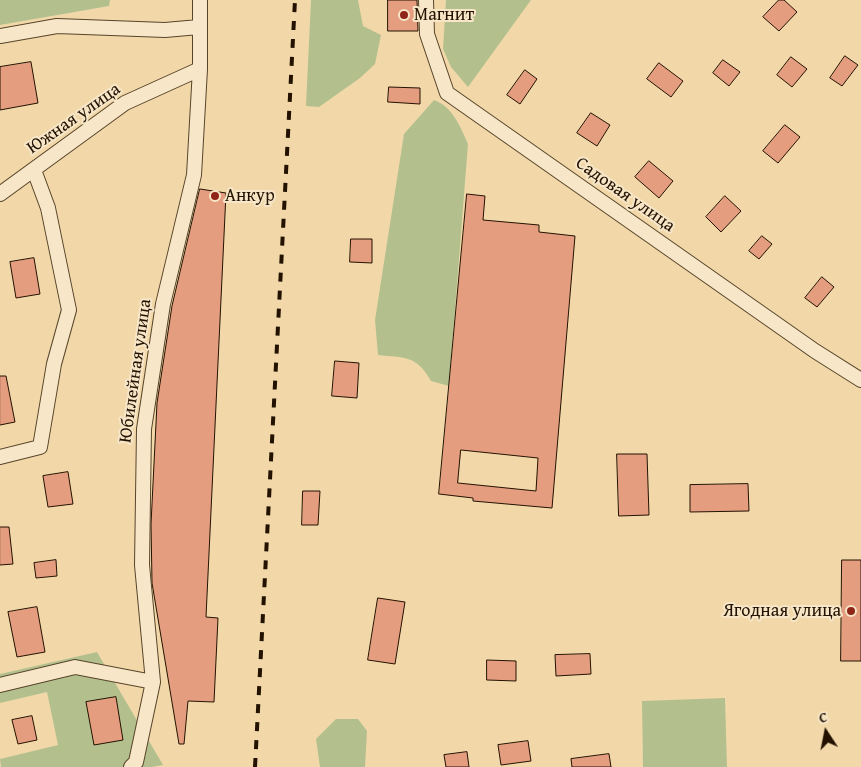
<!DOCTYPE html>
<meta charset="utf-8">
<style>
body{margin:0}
#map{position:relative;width:861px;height:767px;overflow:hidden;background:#f2d8a9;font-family:"Gentium Book Plus",serif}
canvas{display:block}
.north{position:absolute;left:801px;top:707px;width:50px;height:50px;-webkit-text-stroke:4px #f7e6c7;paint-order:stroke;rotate:349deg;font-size:14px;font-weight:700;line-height:20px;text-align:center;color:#231200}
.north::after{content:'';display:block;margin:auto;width:18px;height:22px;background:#231200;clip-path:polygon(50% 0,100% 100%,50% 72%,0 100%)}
</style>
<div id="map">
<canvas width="861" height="767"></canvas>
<div class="north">С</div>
</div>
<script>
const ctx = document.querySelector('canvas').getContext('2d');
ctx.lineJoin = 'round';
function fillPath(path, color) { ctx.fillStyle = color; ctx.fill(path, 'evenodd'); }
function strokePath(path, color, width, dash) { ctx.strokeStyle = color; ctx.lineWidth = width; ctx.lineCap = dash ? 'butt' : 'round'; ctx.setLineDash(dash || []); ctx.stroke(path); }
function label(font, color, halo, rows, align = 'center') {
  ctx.font = font + ' "Gentium Book Plus",serif'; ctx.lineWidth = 4; ctx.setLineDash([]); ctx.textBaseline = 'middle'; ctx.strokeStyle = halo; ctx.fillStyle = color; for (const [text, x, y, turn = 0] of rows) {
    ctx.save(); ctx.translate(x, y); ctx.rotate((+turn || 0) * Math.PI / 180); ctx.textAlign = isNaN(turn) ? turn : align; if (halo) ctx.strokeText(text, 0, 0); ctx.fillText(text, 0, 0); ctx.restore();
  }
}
fillPath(new Path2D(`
 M0,0H110L109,6L0,25Z
 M311,0H358L363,26L381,35L375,64L360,78L319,107L306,106Z
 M446,0H531L468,87L451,67L443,49Z
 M434,100C453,107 460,126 468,144L449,386L431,381C416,355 406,358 378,355L375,320L404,134Z
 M97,652L163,765L152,767H1L0,759L58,745L47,692L0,703V674Z
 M725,698L727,767H643L642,701Z
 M336,719H358L367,731L365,767H320L316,739Z`), '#b3c08e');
const building = new Path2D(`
 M388,0H417L418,31H388Z
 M779,0H784L797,12L779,31L763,17Z
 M845,56L858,65L842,86L830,78Z
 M791,57L807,69L792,87L777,75Z
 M723,60L740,72L729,86L713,73Z
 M31,62L38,103L0,110V67Z
 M659,63L683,81L671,97L647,79Z
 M525,70L537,79L520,104L507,95Z
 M389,87L420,88V104L388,102Z
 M591,113L610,125L597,146L577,133Z
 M785,125L800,137L778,163L763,151Z
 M649,161L673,181L659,198L635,177Z
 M200,189L226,193L206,617L218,618L214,702L188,701L184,744H179L152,583L151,524L157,403L172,306Z
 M467,194L485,196L483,220L539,225V232L575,236L552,508L473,501V498L439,494ZM461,450L538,458L536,491L458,483Z
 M725,196L741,211L721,232L706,217Z
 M762,236L772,244L759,259L749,251Z
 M351,239H372V263L350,262Z
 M34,258L40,294L16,298L10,262Z
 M822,277L834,287L817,307L805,298Z
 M335,361L359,363L357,398L332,396Z
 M0,376H6L15,422L0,425Z
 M617,454H647L649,515L619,516Z
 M68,472L73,504L48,507L43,476Z
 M748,484L749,511L690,512V485Z
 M303,491H320L318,525H302Z
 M0,527H9L13,564L0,565Z
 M56,560L57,576L36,578L34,563Z
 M842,560H861V661H841Z
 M378,598L405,602L395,664L368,660Z
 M37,607L45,652L17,657L8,612Z
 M590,654L591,674L556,676L555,655Z
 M487,660L516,661V681L487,680Z
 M116,697L123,740L94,745L86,702Z
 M32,716L37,740L18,744L12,720Z
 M528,741L531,761L501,765L498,745Z
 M467,752L469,767H446L444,755Z
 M609,754L611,767H572L571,759Z`);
fillPath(building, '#e49d7f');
strokePath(building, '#231200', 1);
const street = new Path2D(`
 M426,0L427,34L447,93L815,351L861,380
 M0,36L57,26L165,30L199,27
 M0,194L125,103L200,69
 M0,457L40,447L54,364L69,310L48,208L34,170
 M0,685L75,667L153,682
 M131,767L136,762L153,682L142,565L144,429L163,304L194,175L200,69V0`);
strokePath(street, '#57442a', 16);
strokePath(street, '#f7e6c7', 14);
strokePath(new Path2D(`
 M255,767L295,0`), '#231200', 4, [9, 9]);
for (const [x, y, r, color] of [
 [404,15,5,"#8f2418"],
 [215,196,5,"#8f2418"],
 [851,611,5,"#8f2418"]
]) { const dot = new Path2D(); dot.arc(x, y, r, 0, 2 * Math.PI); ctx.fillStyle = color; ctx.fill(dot); strokePath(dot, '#f7e6c7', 2); }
label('18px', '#231200', '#f7e6c7', [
 ["Магнит",414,15],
 ["Анкур",225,196],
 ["Ягодная улица",841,611,"right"]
], 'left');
label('18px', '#231200', '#f7e6c7', [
 ["Южная улица",74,119,-35],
 ["Садовая улица",625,195,35],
 ["Юбилейная улица",136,371,-82]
]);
</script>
